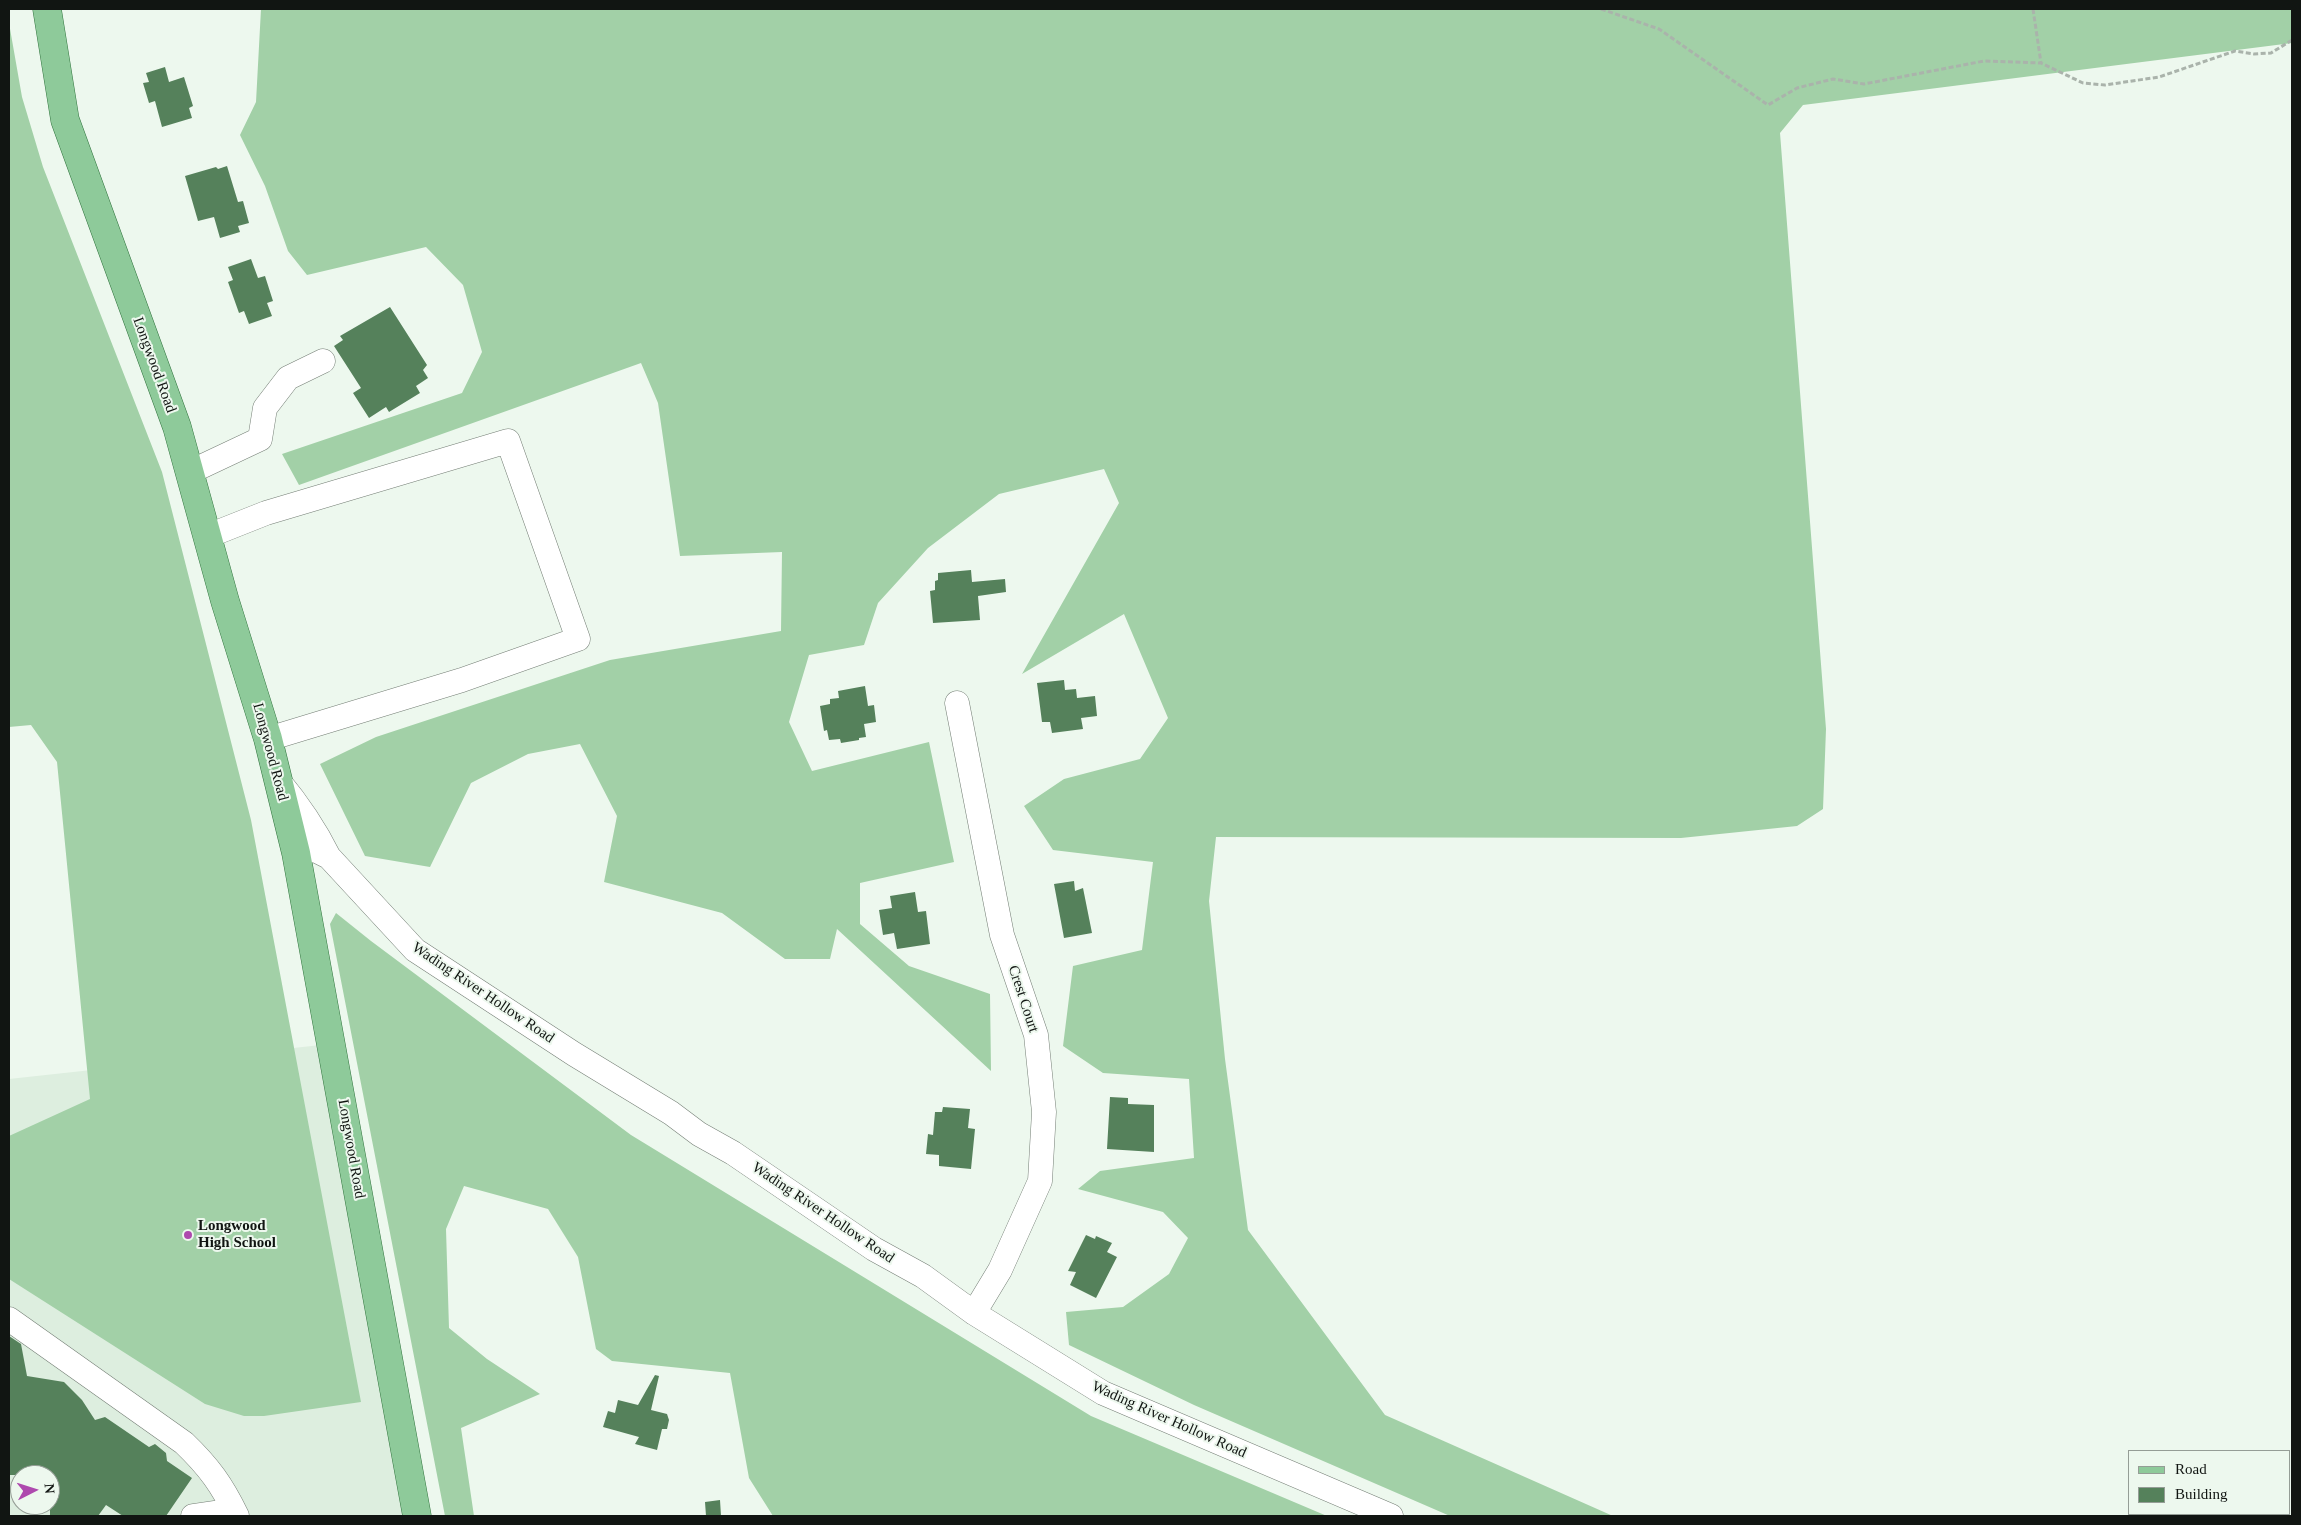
<!DOCTYPE html>
<style>
body{margin:0}
#map{position:relative;width:2301px;height:1525px;overflow:hidden;background:#edf8ee;font-family:"Times New Roman",serif}
canvas{display:block}
.frame{position:absolute;inset:0;border:10px solid #111512;pointer-events:none}
.legend{position:absolute;left:2128px;top:1450px;width:162px;height:65px;box-sizing:border-box;background:#edf8ee;border:1px solid #959d96;margin:0;padding:6px 9px;list-style:none;font-size:15px;color:#111512}
.legend li{display:flex;align-items:center;gap:10px;height:25px}
.legend b{width:25px;border:1px solid #959d96}
.north{position:absolute;left:10px;top:1465px;width:50px;height:50px;box-sizing:border-box;background:#edf8ee;border:1px solid #959d96;border-radius:50%;rotate:85deg;font-size:14px;font-weight:700;line-height:20px;text-align:center;color:#111512}
.north::after{content:'';display:block;margin:auto;width:18px;height:22px;background:#ae49ae;clip-path:polygon(50% 0,100% 100%,50% 72%,0 100%)}
</style>
<div id="map">
<canvas width="2301" height="1525"></canvas>
<div class="frame"></div>
<ul class="legend">
<li><b style="height:6px;background:#8eca9a"></b>Road</li>
<li><b style="height:14px;background:#55815b"></b>Building</li>
</ul>
<div class="north">N</div>
</div>
<script>
const ctx = document.querySelector('canvas').getContext('2d');
ctx.lineJoin = 'round';
function fillPath(path, color) { ctx.fillStyle = color; ctx.fill(path, 'evenodd'); }
function strokePath(path, color, width, dash) { ctx.strokeStyle = color; ctx.lineWidth = width; ctx.lineCap = dash ? 'butt' : 'round'; ctx.setLineDash(dash || []); ctx.stroke(path); }
function label(font, color, halo, rows, align = 'center') {
  ctx.font = font + ' "Times New Roman",serif'; ctx.lineWidth = 4; ctx.setLineDash([]); ctx.textBaseline = 'middle'; ctx.strokeStyle = halo; ctx.fillStyle = color; for (const [text, x, y, turn = 0] of rows) {
    ctx.save(); ctx.translate(x, y); ctx.rotate((+turn || 0) * Math.PI / 180); ctx.textAlign = isNaN(turn) ? turn : align; if (halo) ctx.strokeText(text, 0, 0); ctx.fillText(text, 0, 0); ctx.restore();
  }
}
fillPath(new Path2D(`
 M330,1044L413,1516H9V1079ZM20,1475H50V1505H20Z`), '#ddeedf');
fillPath(new Path2D(`
 M261,9H2292V43L1803,105L1780,133L1826,729L1823,809L1797,826L1681,838L1216,837L1209,901L1225,1059L1248,1230L1385,1415L1613,1516H1450L1194,1405L1069,1345L1066,1312L1123,1307L1169,1274L1188,1238L1163,1212L1078,1189L1100,1171L1194,1158L1189,1079L1103,1073L1063,1046L1073,966L1142,950L1153,862L1053,850L1024,806L1064,779L1140,759L1168,718L1124,614L1022,674L1119,503L1104,469L999,494L928,548L878,603L864,645L809,655L789,722L812,771L929,742L954,862L860,883V924L909,966L990,994L991,1071L837,929L830,959H785L722,913L604,882L617,816L580,744L528,754L471,783L430,867L365,856L320,764L376,737L610,660L781,631L782,552L680,556L658,403L641,363L299,485L282,454L462,393L482,352L463,285L426,247L307,275L288,251L265,186L240,135L256,102Z
 M9,23L22,97L43,167L162,472L251,820L361,1402L264,1416H244L205,1404L9,1279V1136L90,1099L57,762L31,725L9,727Z
 M336,913L371,941L631,1135L1091,1416L1327,1516H773L749,1478L730,1373L612,1361L596,1349L578,1257L548,1209L464,1186L446,1229L449,1328L487,1359L540,1394L461,1428L474,1516H445L330,924Z`), '#a2d0a7');
fillPath(new Path2D(`
 M165,67L169,82L184,77L193,106L189,108L192,118L162,127L155,101L149,103L143,83L149,82L146,73Z
 M227,166L238,202L243,201L249,223L238,226L240,232L220,238L214,217L198,221L185,176L216,167L218,169Z
 M251,259L258,278L265,276L273,301L267,303L272,316L249,324L244,311L239,313L228,282L233,280L228,267Z
 M390,307L427,365L423,370L428,378L416,386L420,393L389,412L386,407L369,418L353,393L361,388L334,346L343,340L340,336Z
 M971,570L972,582L1005,579L1006,592L978,596L980,620L933,623L930,591L935,590V581L938,580V573Z
 M1064,680L1065,690L1076,689L1077,698L1095,696L1097,716L1081,718L1083,729L1052,733L1050,722H1042L1037,683Z
 M865,686L868,706L874,705L876,722L864,724L866,737L859,738V740L841,743L840,739L829,740L827,730L824,731L820,706L830,704V699L839,698L838,691Z
 M1074,881L1075,891L1083,888L1092,933L1064,938L1054,884Z
 M915,892L918,912L926,911L930,944L897,949L894,933L883,935L879,910L892,908L890,896Z
 M1110,1097L1128,1098V1104L1154,1105V1152L1107,1149Z
 M943,1107L970,1109L968,1128L975,1129L971,1169L939,1166V1155L926,1154L928,1134L933,1135L935,1112H942Z
 M1086,1235L1095,1239L1096,1236L1112,1243L1107,1252L1117,1257L1096,1298L1070,1285L1076,1272L1068,1271Z
 M9,1336L21,1344L27,1376L64,1382L82,1400L95,1420L105,1417L149,1447L155,1444L166,1453L167,1461L192,1478L166,1516H123L106,1505L98,1516H50V1475H9Z
 M655,1375L659,1376L651,1410L667,1414L669,1420L667,1429H662L657,1450L635,1444L639,1437L603,1427L608,1411L615,1413L618,1400L638,1405Z
 M720,1500L721,1516H706L705,1502Z`), '#55815b');
const minor = new Path2D(`
 M190,472L260,439L265,408L288,378L323,361
 M208,536L266,513L508,441L578,639L462,680L268,739
 M957,703L1002,935L1036,1035L1044,1112L1040,1181L1000,1270L974,1313
 M278,780C298,804 315,829 329,857
 M296,853L315,850L329,857L415,950L574,1054L671,1113L699,1134L733,1153L874,1249L923,1276L974,1313L1103,1393L1391,1516
 M9,1319L184,1443C209,1467 222,1485 237,1516
 M193,1516L234,1510`);
const major = new Path2D(`
 M47,9L65,120L177,427L225,601L268,739L296,853L417,1516`);
strokePath(minor, '#747e75', 25);
strokePath(major, '#32743f', 29);
strokePath(new Path2D(`
 M1601,9L1659,29L1768,105L1797,88L1833,79L1864,84L1984,61L2041,63L2083,83L2105,85L2159,77L2235,51L2254,54L2271,53L2292,40
 M2033,9L2041,63`), '#aab3ab', 3, [5, 2.5]);
strokePath(minor, '#fff', 24);
strokePath(major, '#8eca9a', 28);
for (const [x, y, r, color] of [
 [188,1235,5,"#ae49ae"]
]) { const dot = new Path2D(); dot.arc(x, y, r, 0, 2 * Math.PI); ctx.fillStyle = color; ctx.fill(dot); strokePath(dot, '#edf8ee', 2); }
label('15px', '#111512', '#edf8ee', [
 ["Longwood Road",154,365,70],
 ["Longwood Road",270,752,75],
 ["Wading River Hollow Road",483,993,34],
 ["Crest Court",1023,999,72],
 ["Longwood Road",351,1149,80],
 ["Wading River Hollow Road",823,1213,34],
 ["Wading River Hollow Road",1169,1420,24]
]);
label('bold 15px', '#111512', '#edf8ee', [
 ["Longwood",198,1226],
 ["High School",198,1243]
], 'left');
</script>
